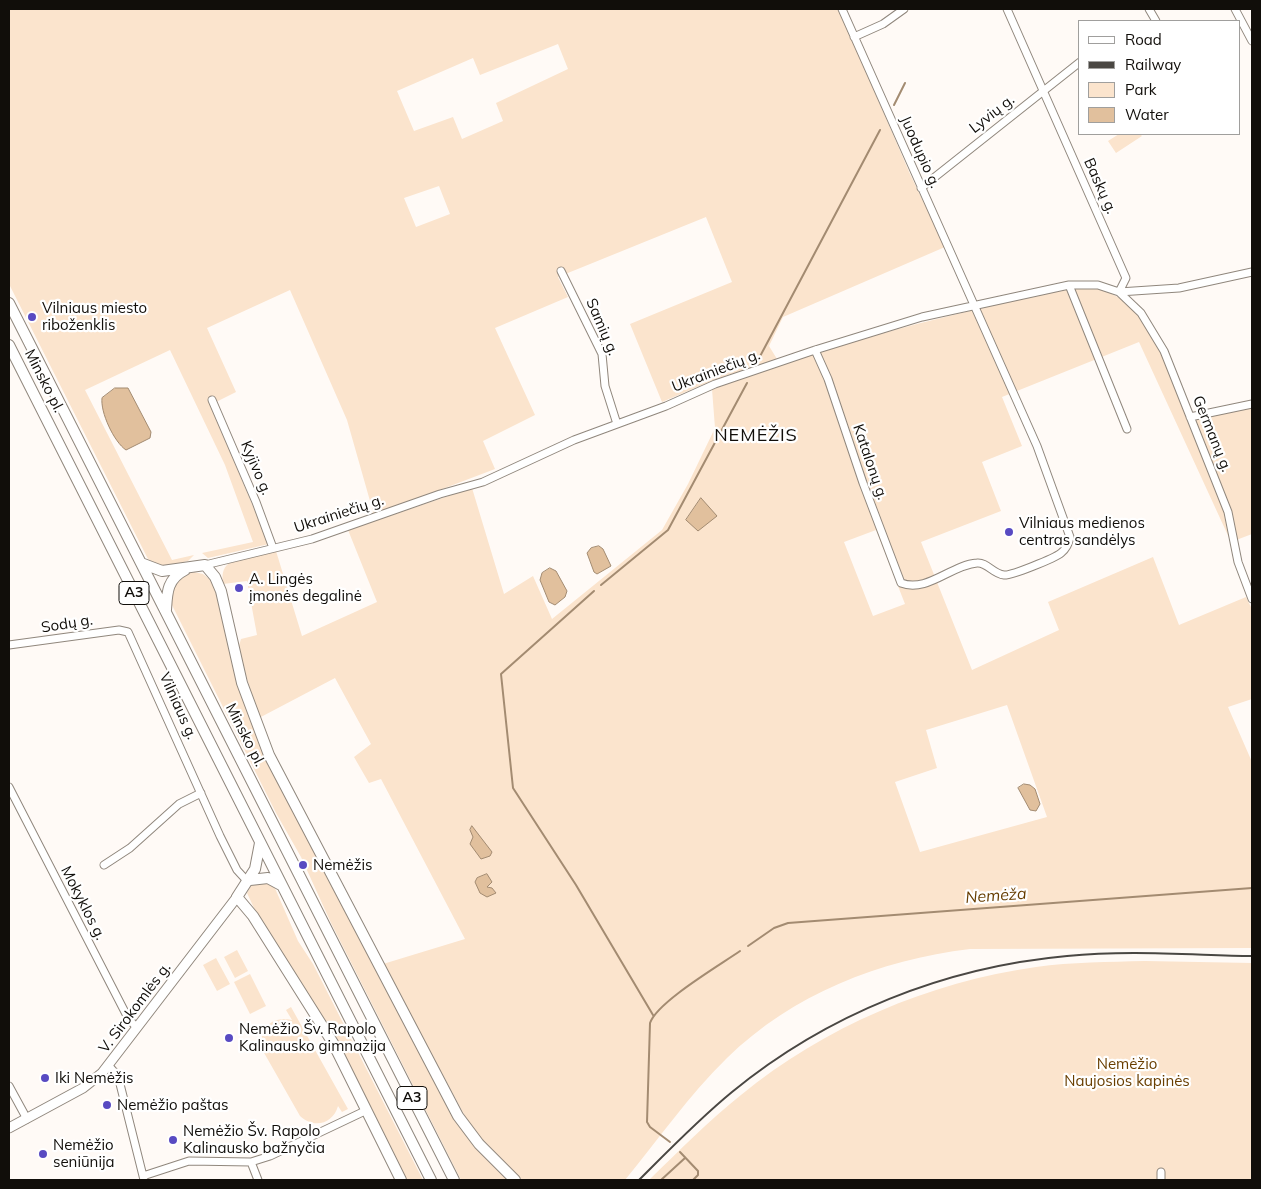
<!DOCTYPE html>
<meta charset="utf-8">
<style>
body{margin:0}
#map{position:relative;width:1261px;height:1189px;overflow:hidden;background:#fffaf6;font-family:Mulish,sans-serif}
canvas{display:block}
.frame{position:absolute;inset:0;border:10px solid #110e0a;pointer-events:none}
.legend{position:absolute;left:1078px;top:20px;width:162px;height:115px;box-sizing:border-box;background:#fff;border:1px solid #a09f9d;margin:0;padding:6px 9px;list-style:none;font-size:15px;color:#110e0a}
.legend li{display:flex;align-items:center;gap:10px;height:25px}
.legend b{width:25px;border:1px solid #a09f9d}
</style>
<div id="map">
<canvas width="1261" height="1189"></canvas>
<div class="frame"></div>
<ul class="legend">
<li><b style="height:6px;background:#fff"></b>Road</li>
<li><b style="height:6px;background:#4a4743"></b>Railway</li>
<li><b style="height:14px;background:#fbe4cd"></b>Park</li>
<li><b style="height:14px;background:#e1c09d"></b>Water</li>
</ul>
</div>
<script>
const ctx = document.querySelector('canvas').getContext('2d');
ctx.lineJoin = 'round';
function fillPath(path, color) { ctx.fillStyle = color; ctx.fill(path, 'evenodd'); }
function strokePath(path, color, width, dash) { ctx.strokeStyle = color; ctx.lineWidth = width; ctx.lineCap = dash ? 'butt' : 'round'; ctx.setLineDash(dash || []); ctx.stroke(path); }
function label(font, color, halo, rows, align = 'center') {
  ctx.font = font + ' Mulish,sans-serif'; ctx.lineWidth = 4.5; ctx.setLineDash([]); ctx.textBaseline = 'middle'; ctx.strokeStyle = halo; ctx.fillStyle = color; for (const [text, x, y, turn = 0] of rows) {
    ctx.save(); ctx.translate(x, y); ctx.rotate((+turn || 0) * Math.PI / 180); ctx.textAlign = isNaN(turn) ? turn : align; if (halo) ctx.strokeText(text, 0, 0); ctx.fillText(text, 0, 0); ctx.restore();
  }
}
fillPath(new Path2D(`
 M9,9H839L910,174L945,247L783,317L769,346L777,359L716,379L662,402L630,324L732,282L706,217L558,277L568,297L495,328L535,415L483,441L495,469L374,515L347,420L290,290L207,328L236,392L210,405L269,544L208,558L202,553L253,542L225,465L170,350L85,390L172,560L194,555L188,561L161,567L148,559L9,284ZM558,44L568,69L496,103L503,121L462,139L453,117L414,131L397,91L473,58L480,75ZM439,186L450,214L416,227L404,198Z
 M1119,134H1140L1142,136L1116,153L1108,141Z
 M1080,287C1148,287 1167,366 1187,417L1195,419L1252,407V534L1231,542L1139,342L1002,397L1022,446L982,462L1001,511L921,542L972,670L1059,630L1048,602L1153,557L1179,625L1246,597L1252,609V699L1228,707L1252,762V948L970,949C879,960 793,994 727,1058C689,1095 658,1140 625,1180H522L476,1133L466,1118L383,964L465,939L381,779L369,783L354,757L371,744L335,678L259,718L238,649L241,639L257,635L247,581L223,584C222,575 222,569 229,563L276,551L302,636L377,602L348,530L472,488L504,594L533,576L552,619L662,530L688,484L715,428L712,389C830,343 956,312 1080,287ZM876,530L905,604L873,616L844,542ZM1007,705L1047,817L920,852L895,782L937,768L926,730Z
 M194,572L203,574L213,582L238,684L248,715L268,763L449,1109L476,1146L510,1180H461L331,923L301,857L276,813L172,605C169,588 177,575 194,572Z
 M262,879L274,886L298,941L313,964L423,1180H404L332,1033L260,921L247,893L253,882Z
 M237,950L248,971L235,978L224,957Z
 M216,958L230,984L217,991L203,965Z
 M1145,961L1252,963V1180H649C679,1151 708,1121 741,1095C824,1027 929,982 1036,967C1072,962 1109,962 1145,961Z
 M250,974L266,1006L250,1014L234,982Z
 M291,1007L348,1109L342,1112L338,1106C333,1124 314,1129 300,1116L263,1051C257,1031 270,1015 292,1020L286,1010Z`), '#fbe4cd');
const water = new Path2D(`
 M115,388H128L151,432L150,438L126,450C114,442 100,412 102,398Z
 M701,498L717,516L698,531L686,520Z
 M599,546L603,549L611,566L597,574L594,572L587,553L591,548Z
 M550,568L556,571L567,591L565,597L555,605L549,602L540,580L542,573Z
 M1024,784L1030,785L1035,789L1040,804L1036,811L1030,810L1018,788Z
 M472,826L492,852L490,856L481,859L470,844L473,837L470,830Z
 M487,874L492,882L487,887L492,888L496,893L487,897L480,893L475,882L477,878Z`);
fillPath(water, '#e1c09d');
strokePath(water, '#a38b71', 1);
strokePath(new Path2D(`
 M894,105L905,83
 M757,362L880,130
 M601,585L668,530L747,383
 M594,591L501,674L513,788L576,885L653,1015
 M748,946L774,928L788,923L1252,888
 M670,1142L650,1127L647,1122L650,1023C657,1002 720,965 740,951
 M680,1152L698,1171V1175L693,1180
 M661,1180L685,1158`), '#a38b71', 2);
const minor = new Path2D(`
 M1007,9L1126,278L1119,292
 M1149,9L1156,21
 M1235,9L1252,41
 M854,37L883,24L904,9
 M921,188L1080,62
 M561,271L602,354L605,386L617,424
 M1069,285L1127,429
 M1119,292L1141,313L1164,351L1228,512L1238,562L1252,599
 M815,350L828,379L863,483L901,583C927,593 951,565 977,563C987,562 993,574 1004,575C1011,576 1055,558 1061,553C1066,549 1069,543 1070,537L1037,446L842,9
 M212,400L256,502L273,548
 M1190,417L1252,404
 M205,565L312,539L440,494L483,482L574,440L666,406L715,384L815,350L922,317L1069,285H1098L1119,292L1179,288L1252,272
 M9,645L119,630L128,632L220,836L237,870L248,882
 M9,787L128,1018L137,1028
 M104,865L130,848L179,804L201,793
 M109,1066L118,1076L144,1180
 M9,1086L27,1119
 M251,1162L258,1180
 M1161,1172V1180
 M143,1176L189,1161L251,1162L270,1156L367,1110`);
const major = new Path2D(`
 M9,1128L83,1088L102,1073L237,897`);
const highway = new Path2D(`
 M9,303L454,1180
 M9,345L431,1180
 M141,563L162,571L205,565L215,577L221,591L242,683L269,755L458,1116L479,1144L515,1180
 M166,610C167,593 167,579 185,570
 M260,843L255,869L237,897L253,916L333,1043L401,1180
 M250,880L268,878L281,885`);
strokePath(minor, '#90877d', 9);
strokePath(major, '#90877d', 11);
strokePath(highway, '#90877d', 12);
strokePath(minor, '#fff', 7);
strokePath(major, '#fff', 9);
strokePath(highway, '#fff', 10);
strokePath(new Path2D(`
 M639,1180C669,1150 699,1119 732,1092C827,1014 945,967 1067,956C1128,950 1191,955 1252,956`), '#4a4743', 2);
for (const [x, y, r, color] of [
 [32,317,5,"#584ac2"],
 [1009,532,5,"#584ac2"],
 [239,588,5,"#584ac2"],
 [303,865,5,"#584ac2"],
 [229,1038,5,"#584ac2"],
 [45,1078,5,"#584ac2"],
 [107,1105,5,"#584ac2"],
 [173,1140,5,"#584ac2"],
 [43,1154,5,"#584ac2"]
]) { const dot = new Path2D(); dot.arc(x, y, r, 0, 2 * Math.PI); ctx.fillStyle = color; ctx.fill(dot); strokePath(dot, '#fff', 2); }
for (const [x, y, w] of [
 [134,593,30],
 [412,1098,30]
]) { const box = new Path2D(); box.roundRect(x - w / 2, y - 11.5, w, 23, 4); ctx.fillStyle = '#fff'; ctx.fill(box); strokePath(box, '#110e0a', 1); }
label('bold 14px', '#110e0a', null, [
 ["A3",134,593],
 ["A3",412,1098]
]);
label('15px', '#110e0a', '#fff', [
 ["Lyvių g.",992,114,-38],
 ["Juodupio g.",920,152,66],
 ["Baskų g.",1100,186,66],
 ["Samių g.",602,327,67],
 ["Ukrainiečių g.",716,371,-21],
 ["Minsko pl.",44,381,63],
 ["Germanų g.",1212,434,68],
 ["Katalonų g.",870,462,71],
 ["Kyjivo g.",256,468,67],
 ["Ukrainiečių g.",339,514,-18],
 ["Sodų g.",67,624,-9],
 ["Vilniaus g.",178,706,66],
 ["Minsko pl.",245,735,63],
 ["Mokyklos g.",83,903,63],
 ["V. Sirokomlės g.",135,1008,-53]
]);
label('15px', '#110e0a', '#fff', [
 ["Vilniaus miesto",42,308],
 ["riboženklis",42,325],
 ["Vilniaus medienos",1019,523],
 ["centras sandėlys",1019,540],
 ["A. Lingės",249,579],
 ["įmonės degalinė",249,596],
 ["Nemėžis",313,865],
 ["Nemėžio Šv. Rapolo",239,1029],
 ["Kalinausko gimnazija",239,1046],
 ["Iki Nemėžis",55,1078],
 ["Nemėžio paštas",117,1105],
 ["Nemėžio Šv. Rapolo",183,1131],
 ["Kalinausko bažnyčia",183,1148],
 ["Nemėžio",53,1145],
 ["seniūnija",53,1162]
], 'left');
label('15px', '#693e00', '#fff', [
 ["Nemėžio",1127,1064],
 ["Naujosios kapinės",1127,1081]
]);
label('italic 16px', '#673d00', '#fff', [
 ["Nemėža",996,896,-4]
]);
ctx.letterSpacing = '1px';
label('18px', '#110e0a', '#fff', [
 ["NEMĖŽIS",756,436]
]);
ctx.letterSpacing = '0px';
</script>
